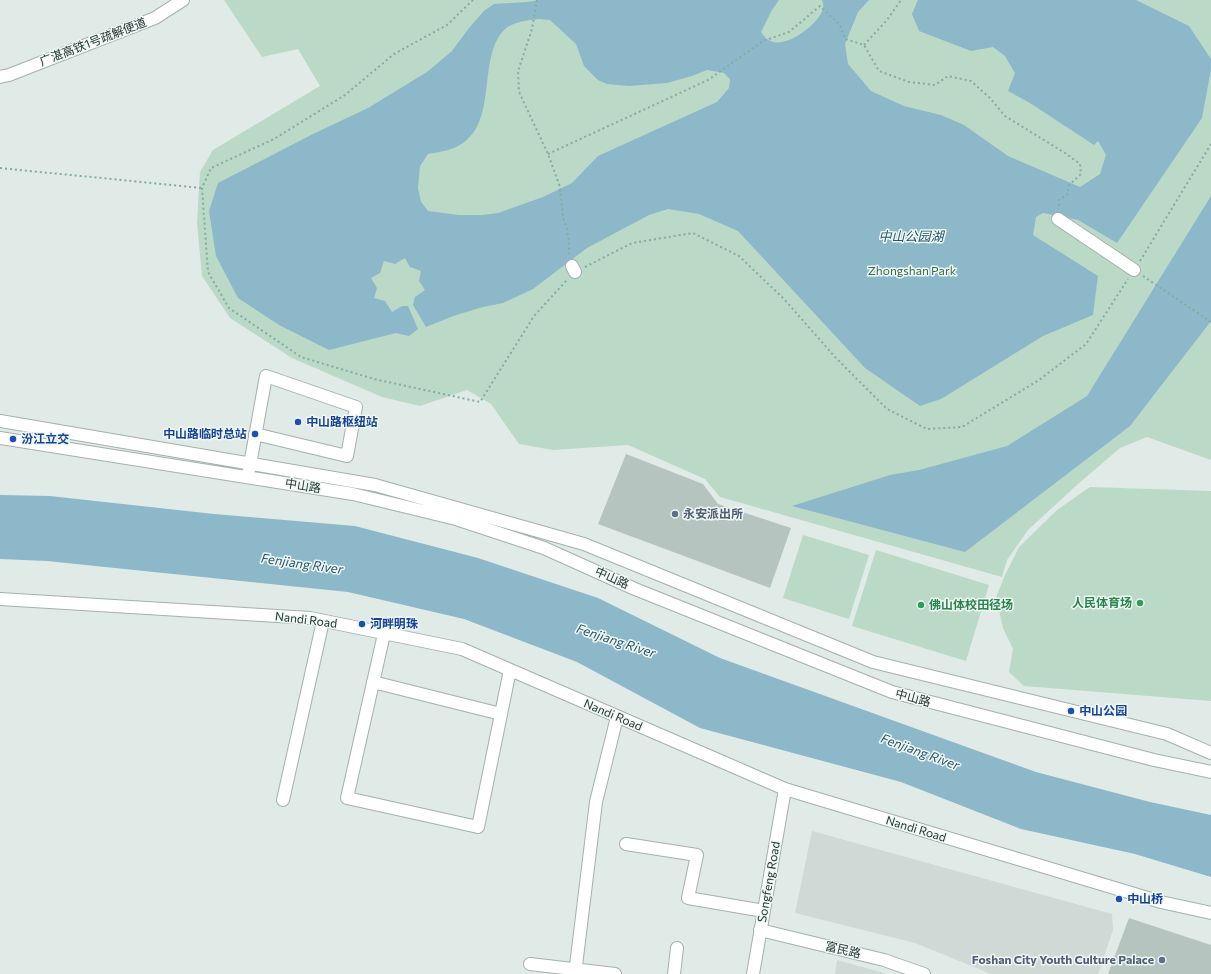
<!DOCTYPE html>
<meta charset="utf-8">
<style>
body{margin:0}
canvas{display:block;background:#e0eae7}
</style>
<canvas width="1211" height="974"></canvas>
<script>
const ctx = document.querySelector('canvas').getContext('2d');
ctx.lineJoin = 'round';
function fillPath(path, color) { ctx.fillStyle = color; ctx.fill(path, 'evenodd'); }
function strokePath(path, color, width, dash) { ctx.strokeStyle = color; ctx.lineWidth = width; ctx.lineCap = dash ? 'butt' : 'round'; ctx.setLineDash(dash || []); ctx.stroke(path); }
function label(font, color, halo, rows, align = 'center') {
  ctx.font = font + ' Commissioner,"Noto Sans SC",sans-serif'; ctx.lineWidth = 3; ctx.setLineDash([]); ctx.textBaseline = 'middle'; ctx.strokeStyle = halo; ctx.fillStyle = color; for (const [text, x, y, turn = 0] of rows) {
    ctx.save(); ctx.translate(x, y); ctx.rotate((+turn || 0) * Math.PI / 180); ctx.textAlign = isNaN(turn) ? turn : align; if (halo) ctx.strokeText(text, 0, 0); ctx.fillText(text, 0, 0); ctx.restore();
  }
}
fillPath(new Path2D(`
 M812,831L1112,914L1113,930L1098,974H991L915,943L795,913Z
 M837,960L884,973L886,974H835Z`), '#cfd9d6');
fillPath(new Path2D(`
 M224,0H1211V460L1147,437L1120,448L1078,484L1028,530L1007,560L1002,577L720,497L705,479L628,445L553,450L519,444L491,404L467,390L420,406L382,397L292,358L230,318L202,276L197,223L200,172L213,150L320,86L298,49L262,57Z
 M1090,487L1211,491V701L1024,686L1009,672L1013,649L1003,628L996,597L1006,573L1019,547L1057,510Z
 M803,535L869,555L849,619L783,598Z
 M876,550L989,585L966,661L852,626Z`), '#bbd9c7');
fillPath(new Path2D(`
 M540,0H779L772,10L761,32C763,34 765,38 767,39C783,52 818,25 823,9C824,7 823,3 822,0H869L858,12L845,44L848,64L871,91L904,106L941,115L964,125L1008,156L1080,187L1100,174L1106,155L1098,141L1094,145L1030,103L1008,91L1015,73L1005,56L993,47L971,51L919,31L912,14L918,0H1136L1189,26L1211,59V69L1202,118L1117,243L1078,220L1043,213L1036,217L1033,235L1098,276L1093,315L1043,336L941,399L920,406L865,368L738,231L699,214L668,209L649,215L587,248L533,289L503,303L483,307L453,316L426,327L413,305L415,297L425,290L419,281L421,271L410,267L405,258L395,264L384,261L380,273L371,278L377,288L374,298L385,301L392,312L402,306H408L418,329L409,336L396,333L329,350L279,325L238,298L216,256L209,211L218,183L313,134L368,108L427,72L452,51L469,28L485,10L494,4L527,2ZM539,19L550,20L576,44L584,66L598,80L607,84L629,86L667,83L692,76L707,70L724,73L730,79L729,88L717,102L598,156L572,183L543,197L498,213L482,215H459L428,211L421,202L418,188L420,166L428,154C440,152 453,150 463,143C498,119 477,56 505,29C513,22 528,20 539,19Z
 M1211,196V321L1130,426L965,552L792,506L890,475L919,470L1007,446L1087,396Z
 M0,495L50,496L214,514L355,526L478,558L598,598L720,658L1036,772L1150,802L1211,815V877L1135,854L1021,829L901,782L700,728L577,662L464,619L348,592L47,561L0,559Z`), '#8db8ca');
fillPath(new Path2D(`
 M626,454L703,484L718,504L791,528L770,588L598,524Z
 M1129,918L1211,945V974H1108Z`), '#b6c4c0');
const minor = new Path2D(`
 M0,77L9,75L155,18L183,0
 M1058,219L1134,270
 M572,266L575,272
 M0,421L375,485L584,544L873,662L1167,734L1211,753
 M0,438L353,494L456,519L544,548L635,589L892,692L1154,760L1211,772
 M249,470L266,376L356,407L347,456L255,434
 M0,599L310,618L462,649L785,789L1161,902L1211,913
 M384,634L347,798L478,827L510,670
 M373,682L501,714
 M283,800L323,621
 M626,844L697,855L688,898L764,911
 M760,930L884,960L924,974
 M530,964L615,974
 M575,974L596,802L617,717
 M674,974L677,948
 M753,974L785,789`);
strokePath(minor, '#a4b1ae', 14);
strokePath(new Path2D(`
 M473,0L447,25L394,54L345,95L274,139L211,168L202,188L208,272L229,308L301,357L374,379L480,402L534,316L567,280
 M537,0L532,29L518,71L519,92L548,154L560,187L563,217L567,229L569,241V254
 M864,45L887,20L901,0
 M548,154L708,80L763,41L789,32L820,6L840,25L845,39L864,45L879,71L909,82L935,85L948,76L971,81L990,98L1005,116L1065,153L1080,164L1081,174L1068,186V194L1059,200V208
 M0,168L202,188
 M1140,261L1211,144
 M585,267L632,243L693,233L739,256L784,299L836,358L887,409L927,429L962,427L1039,380L1086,344L1128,279
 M1143,276L1211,322`), '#84aaa3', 2, [2, 3]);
strokePath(minor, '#fff', 12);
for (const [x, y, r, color] of [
 [298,422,4,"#1a4fb4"],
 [255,434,4,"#1a4fb4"],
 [13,439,4,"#1a4fb4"],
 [675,514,4,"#5c6f8a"],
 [1140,603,4,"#2e9e5b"],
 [921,605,4,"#2e9e5b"],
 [362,624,4,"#1a4fb4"],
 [1071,711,4,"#1a4fb4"],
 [1119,899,4,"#1a4fb4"],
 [1162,960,4,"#5c6f8a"]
]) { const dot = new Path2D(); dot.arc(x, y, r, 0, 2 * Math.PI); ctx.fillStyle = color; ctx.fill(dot); strokePath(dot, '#f0f7f4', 1.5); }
label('12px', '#233835', '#f0f7f4', [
 ["广湛高铁1号疏解便道",93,42,-21],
 ["中山路",303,486,9],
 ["中山路",612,578,24],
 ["Nandi Road",306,620,7],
 ["中山路",913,698,15],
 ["Nandi Road",613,715,23],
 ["Nandi Road",916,829,17],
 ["Songfeng Road",769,882,-80],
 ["富民路",843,950,13]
]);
label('12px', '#316b4f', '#f0f7f4', [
 ["Zhongshan Park",912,271]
]);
label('bold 12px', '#164399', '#f0f7f4', [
 ["中山路枢纽站",306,422],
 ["中山路临时总站",247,434,"right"],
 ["汾江立交",21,439],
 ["河畔明珠",370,624],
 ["中山公园",1079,711],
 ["中山桥",1127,899]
], 'left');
label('bold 12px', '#4e5e75', '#f0f7f4', [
 ["永安派出所",683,514],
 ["Foshan City Youth Culture Palace",1154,960,"right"]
], 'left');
label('bold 12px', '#27864d', '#f0f7f4', [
 ["人民体育场",1132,603],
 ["佛山体校田径场",929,605,"left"]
], 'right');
label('italic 13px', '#23576e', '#f0f7f4', [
 ["中山公园湖",911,237],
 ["Fenjiang River",302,564,8],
 ["Fenjiang River",616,641,18],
 ["Fenjiang River",920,752,20]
]);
</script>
